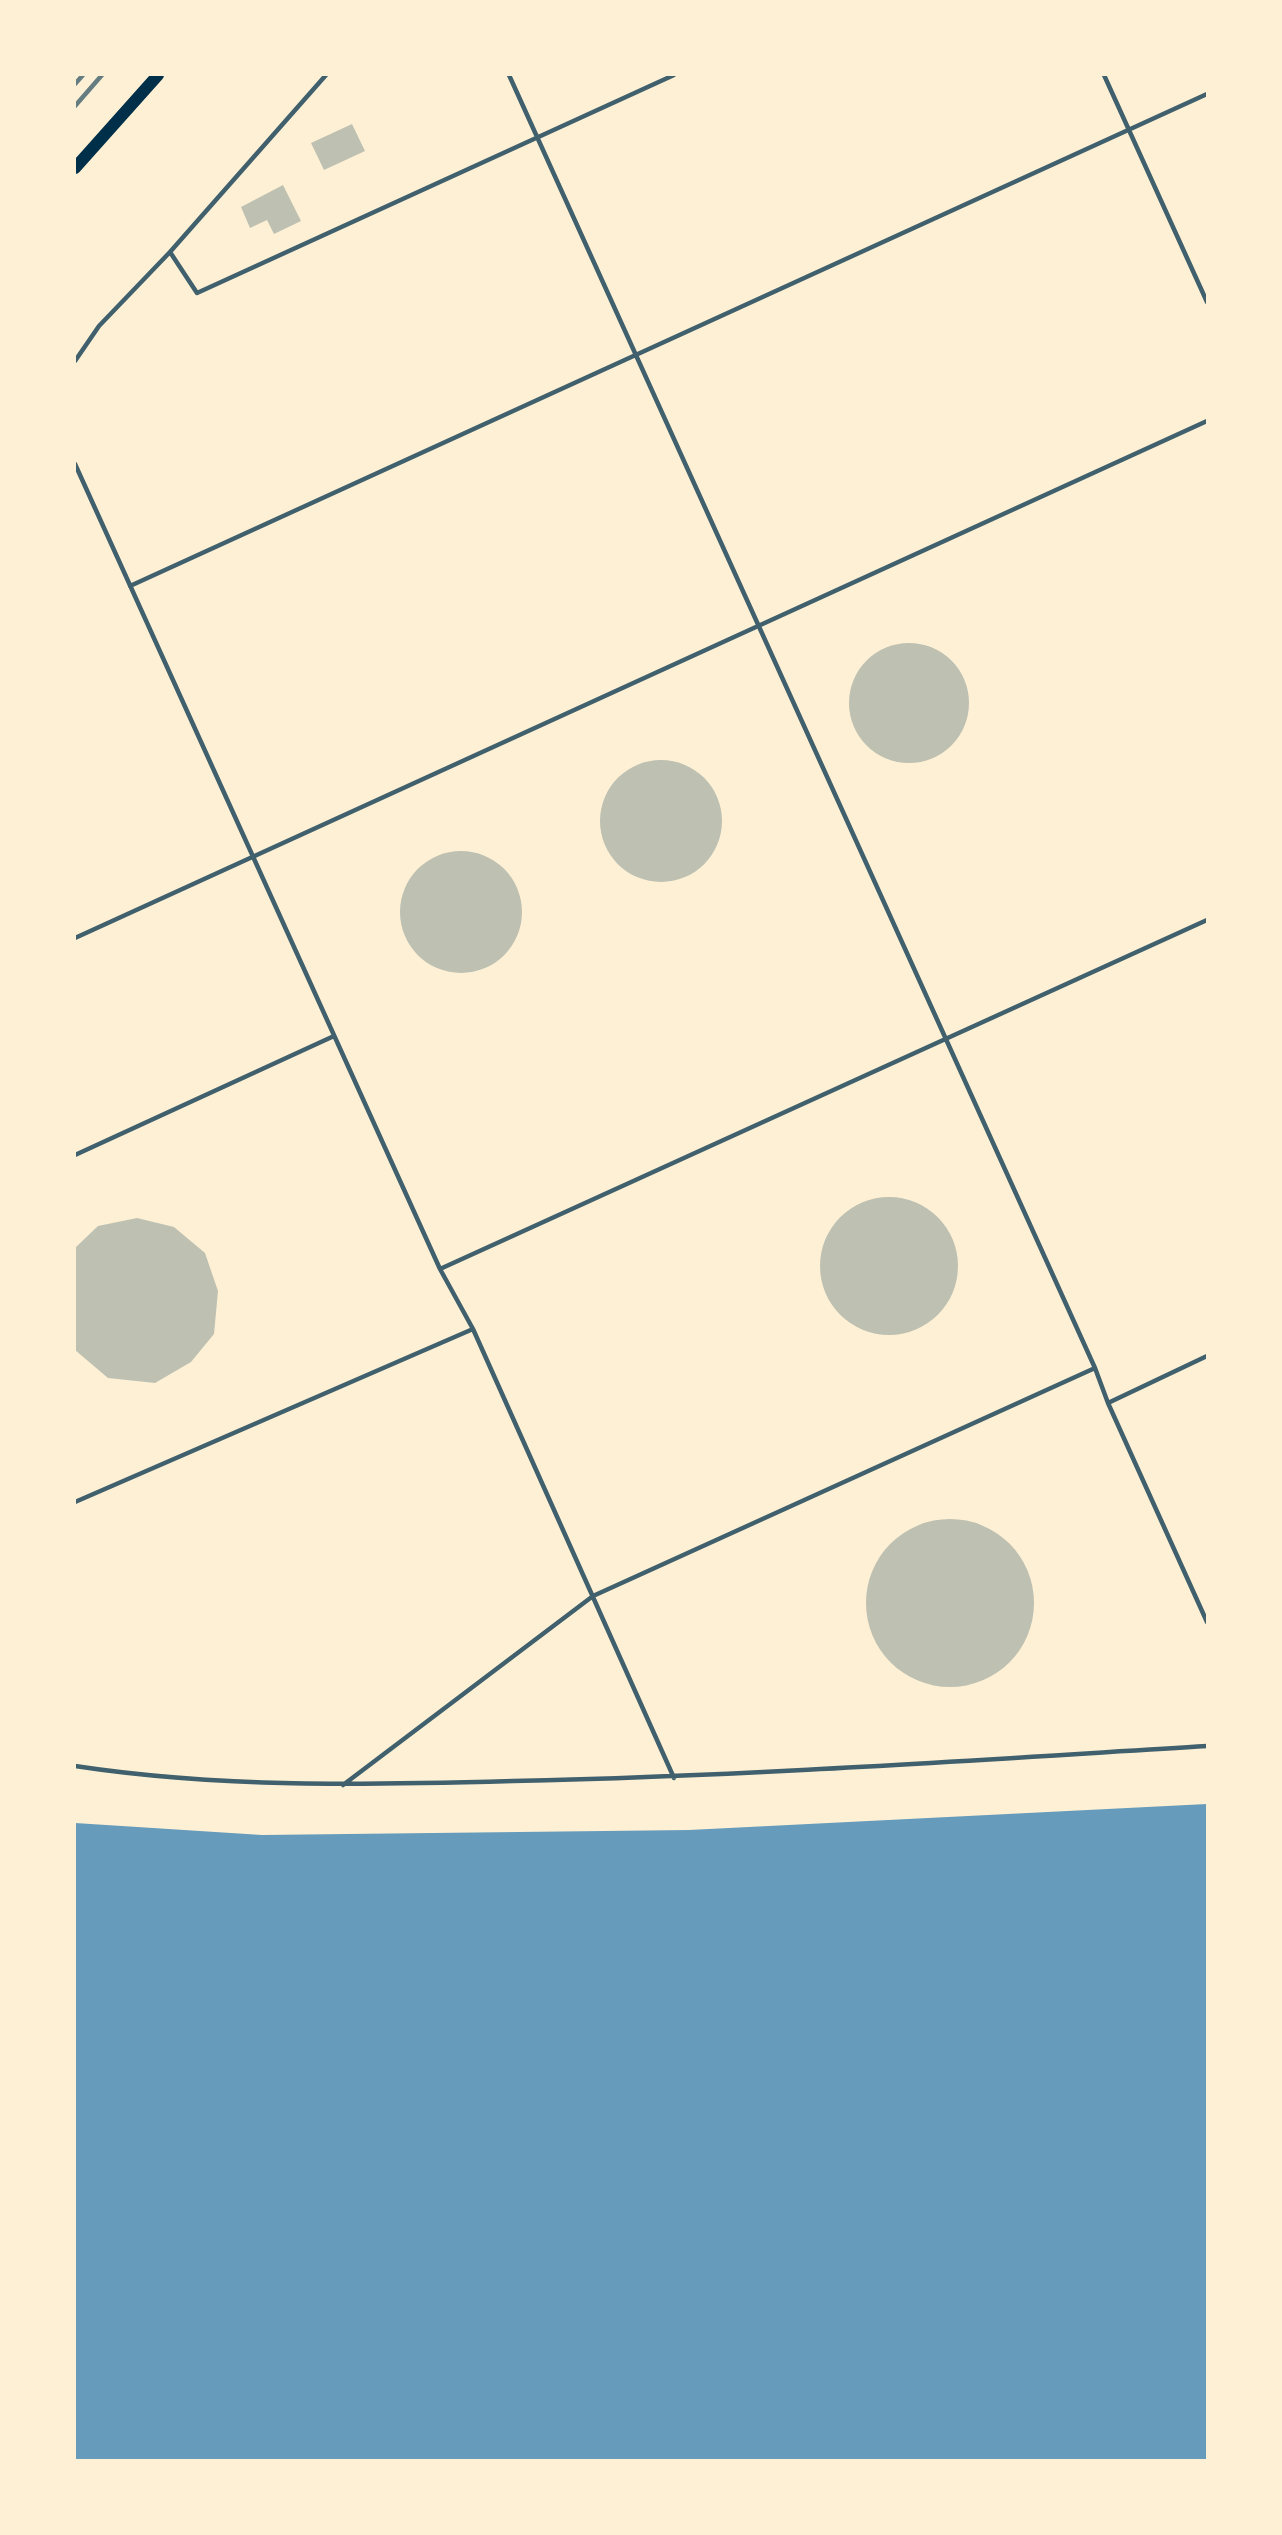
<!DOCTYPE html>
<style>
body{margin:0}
#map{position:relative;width:1282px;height:2535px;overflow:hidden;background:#fdf0d5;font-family:Mulish,sans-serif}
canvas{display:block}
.frame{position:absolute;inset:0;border:76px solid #fdf0d5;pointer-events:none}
</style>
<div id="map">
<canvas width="1282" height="2535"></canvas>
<div class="frame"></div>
</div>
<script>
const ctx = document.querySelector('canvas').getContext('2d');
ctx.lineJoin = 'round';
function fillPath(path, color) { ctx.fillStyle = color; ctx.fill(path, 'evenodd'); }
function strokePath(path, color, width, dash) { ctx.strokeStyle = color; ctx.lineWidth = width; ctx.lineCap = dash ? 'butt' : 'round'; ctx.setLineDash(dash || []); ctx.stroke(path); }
fillPath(new Path2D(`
 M1207,1804V2460H75V1823L262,1835L689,1830Z`), '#669bbc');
fillPath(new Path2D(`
 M352,124L365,151L324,170L311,143Z
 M283,185L301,221L274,234L267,220L250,228L241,207Z
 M849 703a60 60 0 1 1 120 0a60 60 0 1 1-120 0Z
 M600 821a61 61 0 1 1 122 0a61 61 0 1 1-122 0Z
 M400 912a61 61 0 1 1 122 0a61 61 0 1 1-122 0Z
 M820 1266a69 69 0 1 1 138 0a69 69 0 1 1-138 0Z
 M137,1218L174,1227L205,1253L218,1291L214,1334L191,1362L155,1383L108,1378L75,1350V1248L98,1226Z
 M866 1603a84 84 0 1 1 168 0a84 84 0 1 1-168 0Z`), '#bec0b2');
strokePath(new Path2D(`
 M326,75L170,252L197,293L674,75
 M509,75L1095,1368L1108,1403L1207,1622
 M1104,75L1207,302
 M75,361L99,326L170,252
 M75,464L440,1269L473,1329L674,1778
 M130,586L1207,94
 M75,938L1207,421
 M75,1155L334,1036
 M440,1269L1207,920
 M1108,1403L1207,1356
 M75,1502L473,1329
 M75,1766C219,1788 367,1785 513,1781C744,1776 976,1760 1207,1746
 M343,1785L593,1596L1095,1368`), '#3f606c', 4.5);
strokePath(new Path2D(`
 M75,168L158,75`), '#003049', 12);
strokePath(new Path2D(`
 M75,84L83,75
 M75,106L102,75`), '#657d81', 4.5);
</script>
